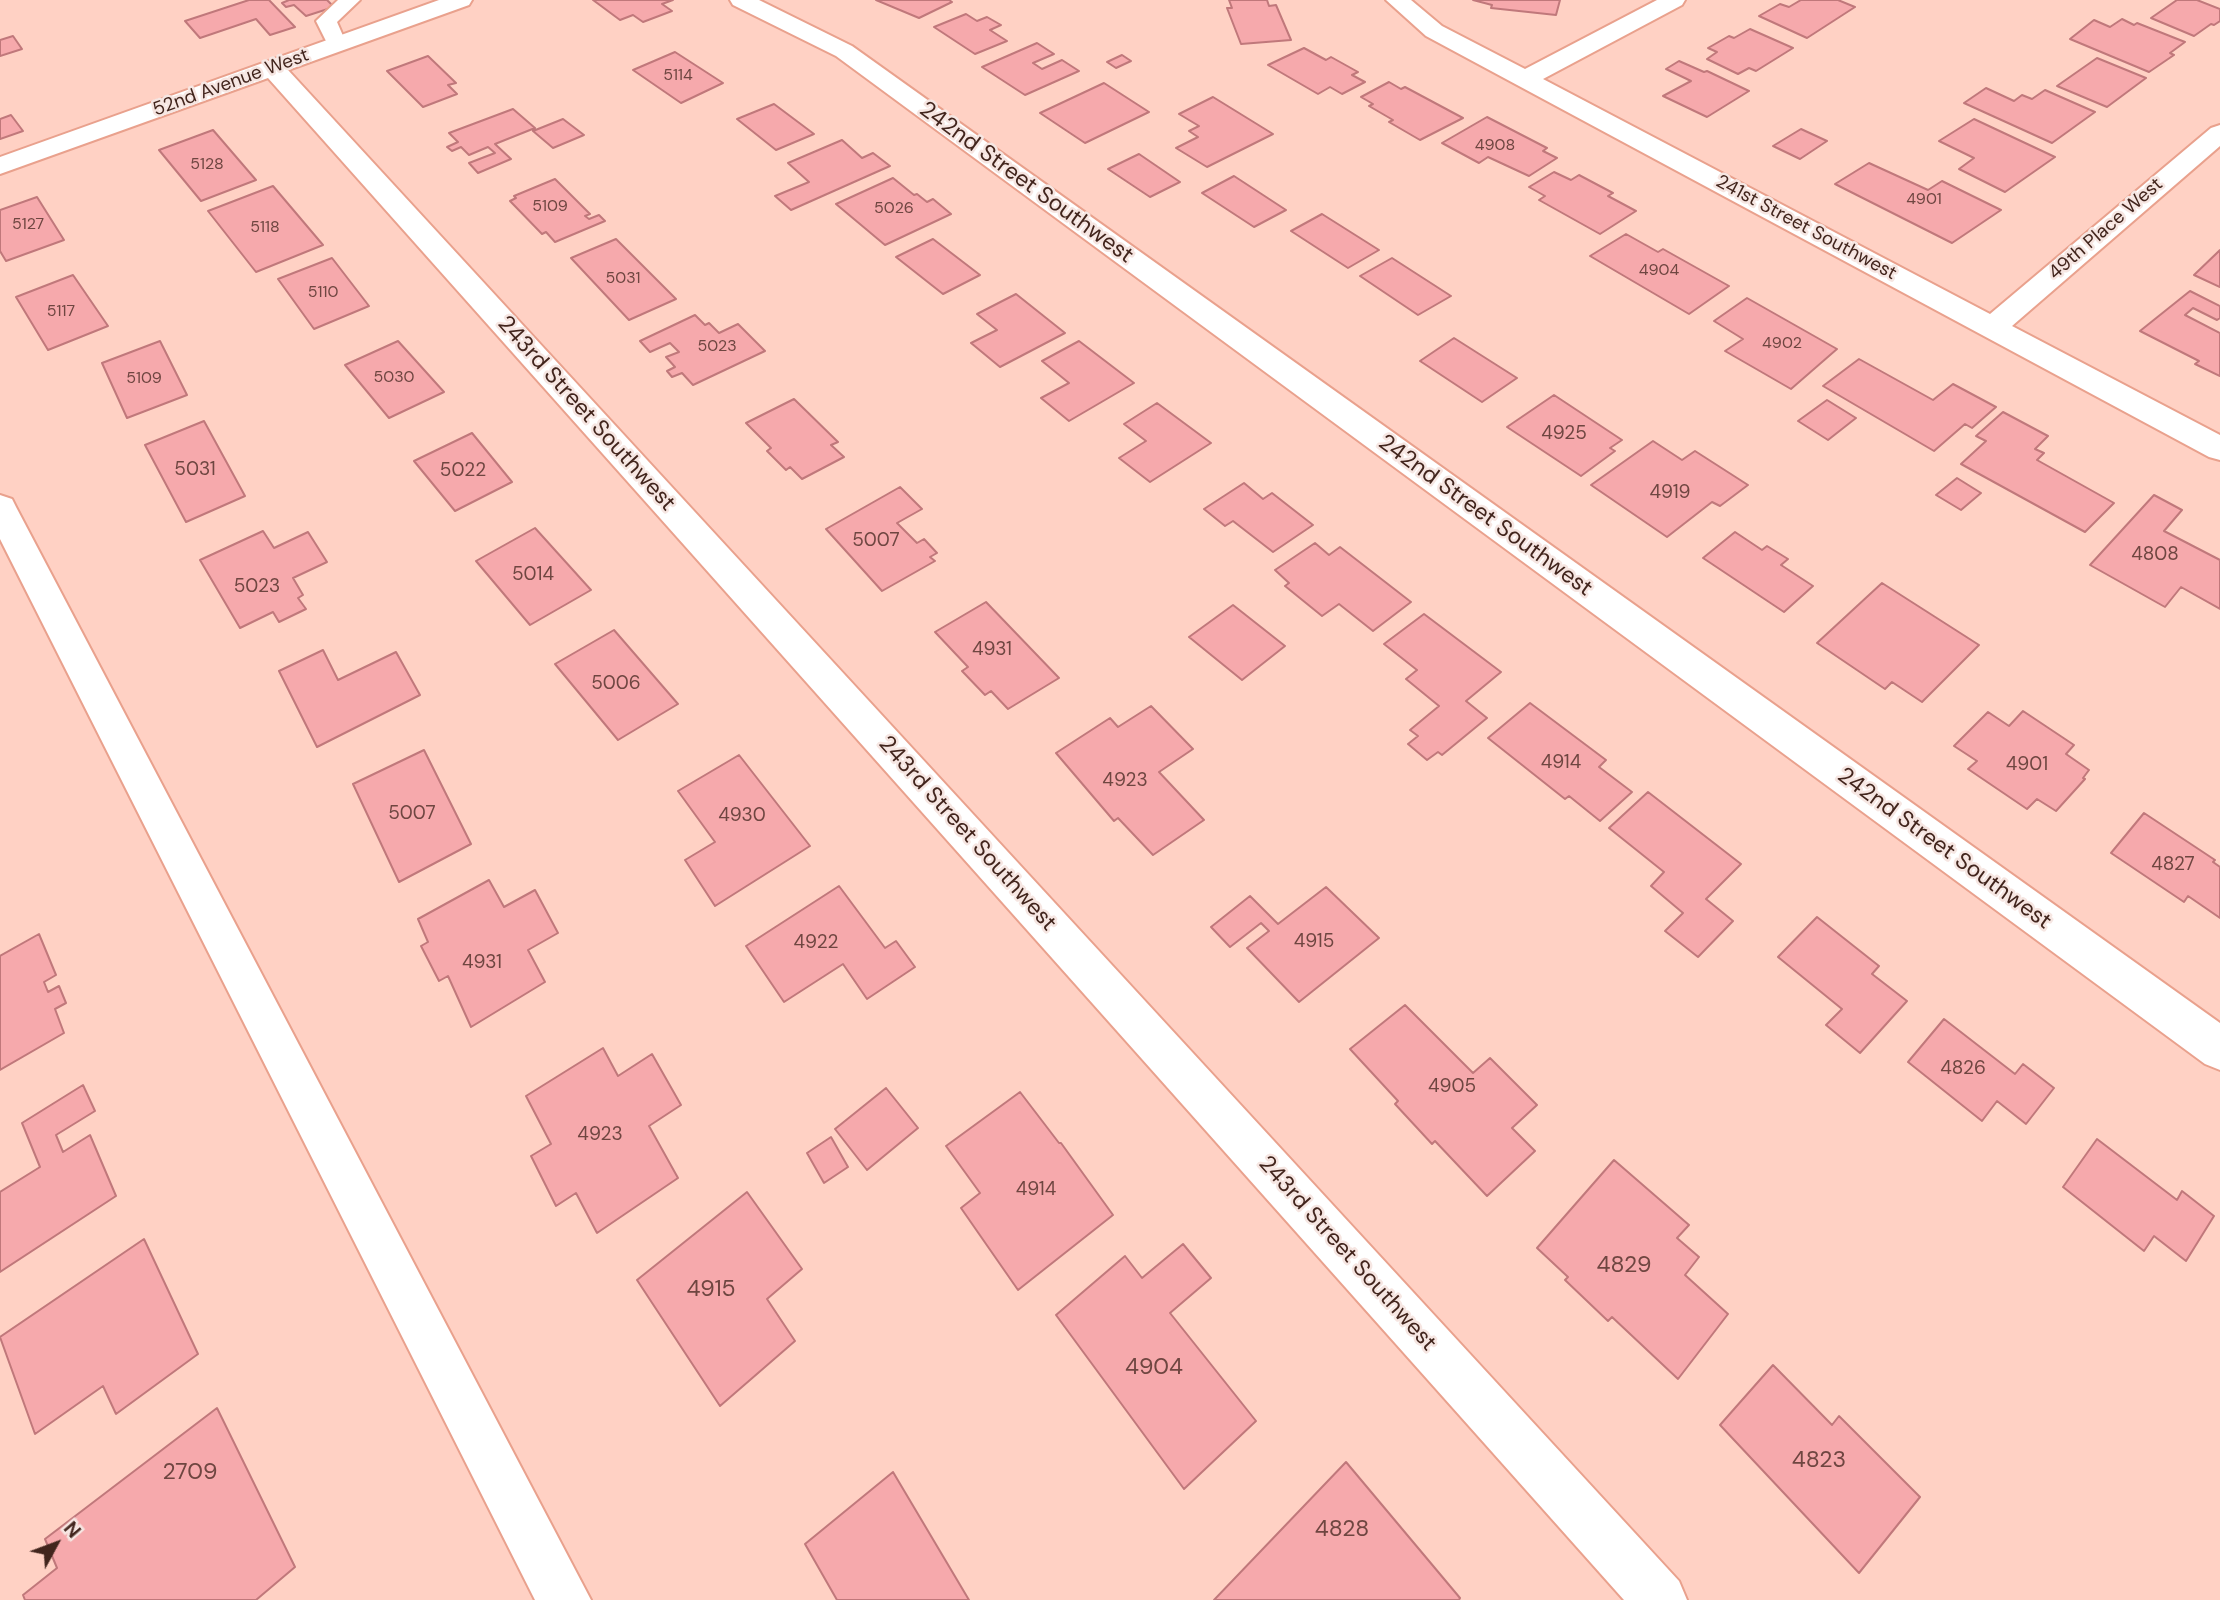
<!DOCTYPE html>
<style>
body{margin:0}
#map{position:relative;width:2220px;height:1600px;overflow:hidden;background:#ffd1c4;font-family:"DM Sans",sans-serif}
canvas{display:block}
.north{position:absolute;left:21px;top:1509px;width:70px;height:70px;-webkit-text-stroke:5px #f6e6e2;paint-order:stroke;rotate:49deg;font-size:19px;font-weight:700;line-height:28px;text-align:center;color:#42251d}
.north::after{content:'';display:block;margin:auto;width:24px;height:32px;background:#42251d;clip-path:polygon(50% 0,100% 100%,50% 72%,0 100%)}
</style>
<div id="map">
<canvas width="2220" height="1600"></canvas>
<div class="north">N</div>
</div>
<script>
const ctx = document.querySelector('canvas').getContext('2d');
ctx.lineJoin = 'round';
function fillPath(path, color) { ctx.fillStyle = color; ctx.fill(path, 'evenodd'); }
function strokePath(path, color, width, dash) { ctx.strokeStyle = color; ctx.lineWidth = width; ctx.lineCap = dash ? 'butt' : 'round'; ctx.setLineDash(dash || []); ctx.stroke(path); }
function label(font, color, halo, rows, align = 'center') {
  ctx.font = font + ' "DM Sans",sans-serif'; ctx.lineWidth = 5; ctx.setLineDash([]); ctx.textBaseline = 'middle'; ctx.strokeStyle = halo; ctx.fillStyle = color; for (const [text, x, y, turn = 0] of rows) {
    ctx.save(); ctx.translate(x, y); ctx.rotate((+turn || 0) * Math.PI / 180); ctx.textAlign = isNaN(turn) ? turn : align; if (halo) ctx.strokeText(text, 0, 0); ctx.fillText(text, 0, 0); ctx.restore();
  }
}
const building = new Path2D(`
 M249,0H269L295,27L270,35L256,19L200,38L185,21Z
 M289,0H327L334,7L306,16L294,5L286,7L282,3Z
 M593,0H673L662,4L672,11L643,22L633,15L620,20Z
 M876,0H949L952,2L919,18Z
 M1229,0H1267L1269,6L1276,5L1291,40L1241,44L1227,8H1232Z
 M1473,0H1560L1556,15L1491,8L1492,5Z
 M1801,0H1838L1855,7L1807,38L1759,16L1780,4L1789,7Z
 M2177,0H2197L2220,9V21L2214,25L2211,24L2194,36L2151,18Z
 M966,14L977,21L987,17L1001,25L990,30L1007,41L975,54L934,27Z
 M2122,19L2134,25L2137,23L2185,42L2170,53L2174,55L2149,72L2070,39L2094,20L2110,27Z
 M1750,29L1793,48L1756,71L1749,68L1738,74L1707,59L1717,52L1708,48L1729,36L1734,38Z
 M13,36L22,49L0,56V40Z
 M1037,43L1054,54L1033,63L1042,69L1062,60L1079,71L1025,95L982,67Z
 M1304,48L1326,60L1331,57L1358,72L1352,75L1365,82L1342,94L1330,87L1318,94L1268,65Z
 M675,52L723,83L681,103L633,70Z
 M1122,55L1131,61L1116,68L1107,62Z
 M428,56L456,83L448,85L457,94L423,107L387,71Z
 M2097,58L2146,78L2107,107L2057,86Z
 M1679,61L1704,72L1707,71L1749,91L1707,117L1663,96L1691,81L1666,69Z
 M1389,82L1401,89L1405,87L1463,118L1420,140L1389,122L1393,120L1369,106L1373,104L1361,97Z
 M1104,83L1149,112L1085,143L1040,113Z
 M1986,88L2014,101L2022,95L2032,99L2045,90L2095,112L2052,143L1964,103Z
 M1213,97L1273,134L1207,167L1176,148L1198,137L1189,131L1199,126L1179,114Z
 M774,104L814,134L776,150L737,119Z
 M513,109L535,128L495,144L511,159L478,173L469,163L495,153L488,147L469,155L461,147L452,151L447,147L458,142L449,133Z
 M11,115L23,131L0,139V119Z
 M1487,117L1547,148L1543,151L1557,158L1529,176L1488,157L1479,163L1442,143Z
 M563,119L584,135L553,148L533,131Z
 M1974,119L2055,157L2005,192L1959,169L1974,158L1939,141Z
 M1801,129L1827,141L1800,159L1773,146Z
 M213,130L256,180L201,201L159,150Z
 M842,140L862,158L873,153L890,166L791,210L775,196L809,182L788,163Z
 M1139,154L1180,182L1150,197L1108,169Z
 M1869,163L1928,190L1942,181L2001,210L1952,243L1835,184Z
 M1554,172L1571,180L1579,175L1613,193L1608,196L1636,211L1600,234L1539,200L1545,196L1529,187Z
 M1234,176L1286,210L1254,227L1202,193Z
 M893,178L914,195L917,194L927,202L933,199L951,214L885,245L836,204Z
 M555,179L590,214L585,216L589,219L599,215L605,221L555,242L546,232L542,234L510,201L516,198L514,196Z
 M273,186L323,245L256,272L208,211Z
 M37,197L64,240L6,261L0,251V210Z
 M1322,214L1379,250L1348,268L1291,231Z
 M1626,234L1658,252L1663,249L1729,286L1689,314L1590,256Z
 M616,239L676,299L629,320L571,258Z
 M933,239L980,275L943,294L896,257Z
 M2220,250V287L2194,275Z
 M332,258L369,306L314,329L278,279Z
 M1392,258L1451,296L1418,315L1360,276Z
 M73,275L108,326L48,350L16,297Z
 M2190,291L2220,306V318L2217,320L2193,308L2185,315L2220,333V376L2195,364L2199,361L2140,331Z
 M1016,294L1065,333L1000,367L971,343L997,330L977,314Z
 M1747,298L1837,349L1791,389L1725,351L1743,339L1714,321Z
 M695,315L705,325L709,323L719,333L738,324L765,351L693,385L682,373L672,377L667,371L675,367L666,357L679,352L670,343L650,352L640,341Z
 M1454,338L1517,378L1482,402L1420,361Z
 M160,341L187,395L127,418L102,363Z
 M398,341L444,392L389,418L345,365Z
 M1079,341L1134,383L1069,421L1041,398L1069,383L1042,361Z
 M1859,359L1933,400L1953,384L1996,407L1972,428L1965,424L1934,451L1823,386Z
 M1554,395L1622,440L1610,448L1615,451L1581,476L1507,427Z
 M794,399L838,442L831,445L844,457L802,479L790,467L786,470L767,451L771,448L746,423Z
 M1827,400L1856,418L1828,440L1798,421Z
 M1157,403L1211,443L1150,482L1119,458L1146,441L1124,424Z
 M2003,412L2048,436L2035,449L2044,453L2037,460L2114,503L2085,532L1961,464L1986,441L1976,436Z
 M204,421L245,496L186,522L145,445Z
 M472,433L512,482L455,511L414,461Z
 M1653,441L1682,460L1695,451L1748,485L1720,506L1712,502L1667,537L1591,485Z
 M1957,478L1981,493L1961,510L1936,495Z
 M1244,483L1263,499L1272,493L1313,525L1273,552L1233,521L1225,526L1204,509Z
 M900,487L922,509L897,523L917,543L924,539L937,553L930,557L935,561L882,591L826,529Z
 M2154,495L2182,510L2164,531L2220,560V609L2181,587L2165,607L2090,565Z
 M535,528L591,590L530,625L476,561Z
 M263,531L274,548L308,532L327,562L293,578L303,595L298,598L306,609L279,622L273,612L240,628L200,560Z
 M1735,532L1762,550L1767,546L1788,559L1781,565L1813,586L1784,612L1703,558Z
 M1315,543L1329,555L1340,547L1411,602L1373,631L1339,604L1322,616L1285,586L1289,583L1275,570Z
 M1882,583L1979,645L1922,702L1892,682L1885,689L1817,643Z
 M986,602L1059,678L1008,709L991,691L985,695L962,671L968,667L935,632Z
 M1233,605L1285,646L1242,680L1189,637Z
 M1424,614L1501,672L1466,701L1487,718L1442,755L1438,752L1427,760L1408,744L1418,736L1410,730L1439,706L1406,679L1417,670L1384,644Z
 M614,630L678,704L618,740L555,664Z
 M323,650L338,680L396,652L420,695L317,747L279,671Z
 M1530,703L1606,760L1599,767L1632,792L1600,821L1569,796L1565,799L1488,738Z
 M1151,706L1193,749L1159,772L1204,820L1153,855L1118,818L1114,821L1056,753L1110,718L1118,727Z
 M2023,711L2074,745L2066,754L2089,770L2083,778L2085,779L2056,811L2037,799L2027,809L1968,769L1977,761L1954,746L1988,712L2009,726Z
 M424,750L471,844L399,882L353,784Z
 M739,755L810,846L715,906L685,860L715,842L678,791Z
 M1648,792L1741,864L1706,899L1733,921L1698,957L1665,931L1683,913L1651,886L1664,872L1609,828Z
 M2144,813L2215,860L2213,862L2220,867V918L2188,896L2184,902L2111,853Z
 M489,880L504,907L535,890L558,933L528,950L545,982L471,1027L448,976L439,981L421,946L428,942L418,919Z
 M839,886L885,948L896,941L915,967L867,999L843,964L784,1002L746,946Z
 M1326,887L1379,938L1299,1002L1247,948L1269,931L1261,923L1230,947L1211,927L1250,896L1278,924Z
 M1817,917L1879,966L1872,974L1907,1001L1860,1053L1826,1025L1842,1009L1778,957Z
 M39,934L56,975L44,982L48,992L59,986L66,1003L55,1009L64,1033L0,1070V956Z
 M1405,1005L1473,1073L1490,1058L1537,1105L1512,1128L1535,1151L1487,1196L1435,1141L1432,1144L1395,1104L1398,1101L1350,1049Z
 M1944,1019L2015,1074L2023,1064L2054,1088L2026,1124L1997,1101L1982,1121L1908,1062Z
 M603,1048L618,1076L652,1054L681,1105L649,1126L678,1178L597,1233L576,1193L556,1206L531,1156L551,1144L526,1096Z
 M83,1085L95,1111L56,1135L63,1152L90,1135L116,1196L0,1272V1192L40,1167L22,1123Z
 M886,1088L918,1128L867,1170L835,1129Z
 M1020,1092L1059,1143H1061L1113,1215L1018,1290L961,1208L980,1193L946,1146Z
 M831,1137L848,1167L824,1183L807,1153Z
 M2097,1139L2177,1200L2182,1191L2214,1216L2186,1261L2154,1236L2144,1251L2063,1187Z
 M1614,1160L1689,1225L1677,1238L1699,1257L1685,1275L1728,1314L1678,1379L1612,1317L1608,1321L1565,1280L1568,1277L1537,1248Z
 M747,1192L802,1269L767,1299L795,1341L720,1406L637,1280Z
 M144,1239L198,1354L116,1414L103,1386L35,1434L0,1337Z
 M1183,1244L1211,1278L1170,1313L1256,1421L1184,1489L1056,1315L1125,1256L1142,1278Z
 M1773,1365L1832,1425L1839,1416L1920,1497L1859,1573L1720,1425Z
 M217,1408L295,1567L256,1600H25L23,1595L57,1568L45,1539Z
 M1346,1462L1460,1598L1459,1600H1214Z
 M893,1472L969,1600H837L805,1544Z`);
fillPath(building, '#f6a9ac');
strokePath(building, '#c0787b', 2);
const lane = new Path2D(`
 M338,0H360L337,22L347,45L344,49H330L316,21Z`);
const street = new Path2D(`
 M439,0H472L469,5L288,70L1679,1581L1687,1600H1624L268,78L0,174V157Z
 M730,0H759L852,46L2220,1023V1070L2205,1064L836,56L733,5Z
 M1386,0H1411L1442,26L1525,69L1657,0H1685L1682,5L1543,79L1990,314L2211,128L2220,125V146L2012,326L2220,435V460L2209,457L1426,36Z`);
const secondary = new Path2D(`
 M0,495L12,499L16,507L591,1600H535L0,539Z`);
strokePath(lane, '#e9a18d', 4);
strokePath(street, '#e9a18d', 4);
strokePath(secondary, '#e9a18d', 4);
fillPath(lane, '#fff');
fillPath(street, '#fff');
fillPath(secondary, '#fff');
label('16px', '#6f4641', null, [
 ["5114",678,76],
 ["4908",1495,146],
 ["5128",207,165],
 ["4901",1924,200],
 ["5109",550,207],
 ["5026",894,209],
 ["5127",28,225],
 ["5118",265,228],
 ["4904",1659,271],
 ["5031",623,279],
 ["5110",323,293],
 ["5117",61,312],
 ["4902",1782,344],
 ["5023",717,347],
 ["5030",394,378],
 ["5109",144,379]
]);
label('19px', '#42251d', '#f6e6e2', [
 ["52nd Avenue West",231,83,-20],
 ["241st Street Southwest",1806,228,28],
 ["49th Place West",2106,229,-41]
]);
label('19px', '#6f4641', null, [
 ["4925",1564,434],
 ["5031",195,470],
 ["5022",463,471],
 ["4919",1670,493],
 ["5007",876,541],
 ["4808",2155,555],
 ["5014",533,575],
 ["5023",257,587],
 ["4931",992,650],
 ["5006",616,684],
 ["4914",1561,763],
 ["4901",2027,765],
 ["4923",1125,781],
 ["5007",412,814],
 ["4930",742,816],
 ["4827",2173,865],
 ["4915",1314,942],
 ["4922",816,943],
 ["4931",482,963],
 ["4826",1963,1069],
 ["4905",1452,1087],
 ["4923",600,1135],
 ["4914",1036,1190]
]);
label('23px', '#42251d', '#f6e6e2', [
 ["242nd Street Southwest",1026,183,36],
 ["243rd Street Southwest",586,414,48],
 ["242nd Street Southwest",1485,516,36],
 ["243rd Street Southwest",967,834,48],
 ["242nd Street Southwest",1944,849,36],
 ["243rd Street Southwest",1347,1254,48]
]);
label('23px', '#6f4641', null, [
 ["4829",1624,1266],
 ["4915",711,1290],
 ["4904",1154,1368],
 ["4823",1819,1461],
 ["2709",190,1473],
 ["4828",1342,1530]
]);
</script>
